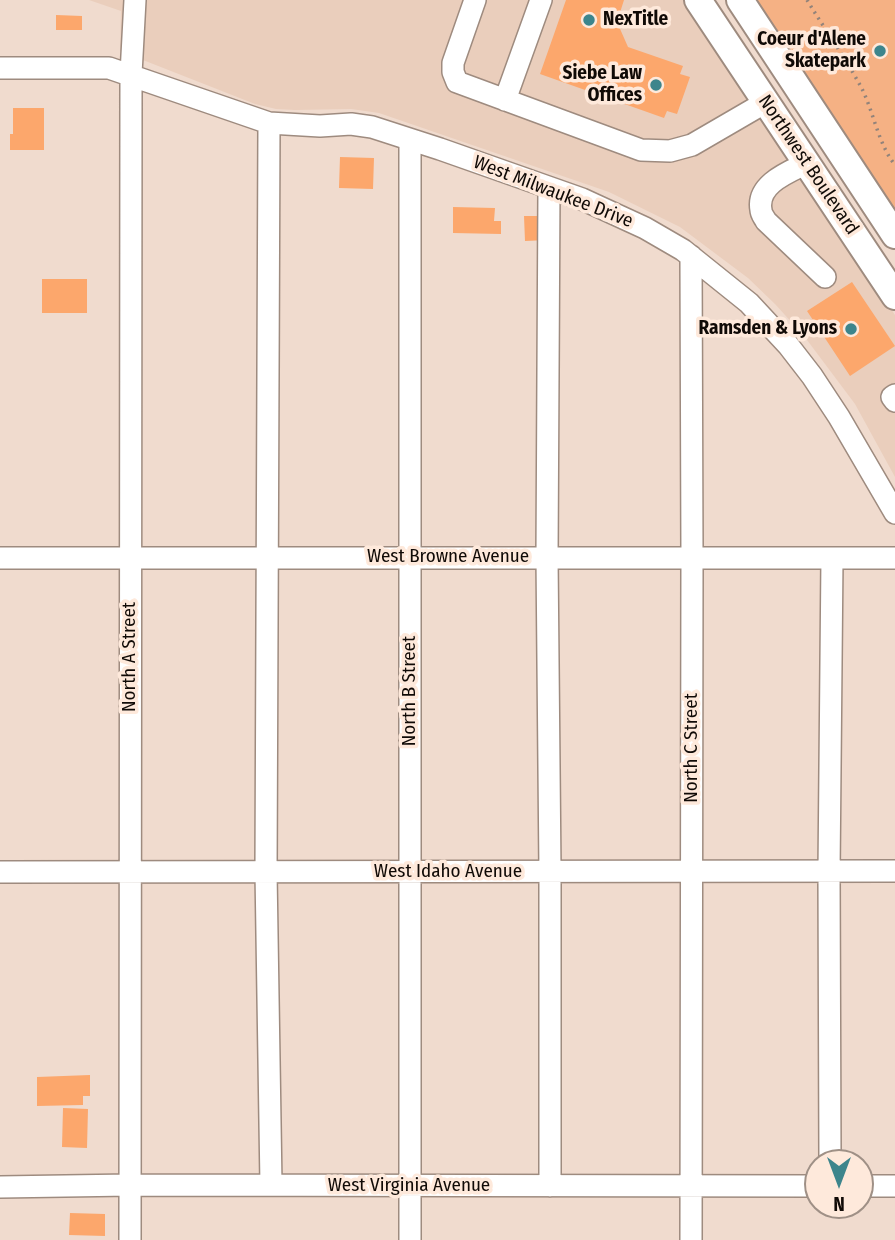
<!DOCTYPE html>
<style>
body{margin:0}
#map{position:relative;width:895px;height:1240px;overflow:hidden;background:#f0dbce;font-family:"Fira Sans Condensed",sans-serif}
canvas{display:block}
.north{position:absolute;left:804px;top:1149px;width:70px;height:70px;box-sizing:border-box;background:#fee9db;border:2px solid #9f9086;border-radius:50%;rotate:180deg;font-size:19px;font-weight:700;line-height:28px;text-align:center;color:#100a06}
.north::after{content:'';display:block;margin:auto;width:24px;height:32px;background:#3d858c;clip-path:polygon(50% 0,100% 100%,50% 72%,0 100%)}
</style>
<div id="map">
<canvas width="895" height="1240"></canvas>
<div class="north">N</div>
</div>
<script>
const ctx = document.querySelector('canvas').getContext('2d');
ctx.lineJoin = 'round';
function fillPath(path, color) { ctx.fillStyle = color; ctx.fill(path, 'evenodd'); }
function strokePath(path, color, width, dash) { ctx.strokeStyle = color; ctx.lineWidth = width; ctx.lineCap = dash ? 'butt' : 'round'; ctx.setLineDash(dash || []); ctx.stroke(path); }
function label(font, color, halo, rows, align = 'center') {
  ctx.font = font + ' "Fira Sans Condensed",sans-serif'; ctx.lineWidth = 7; ctx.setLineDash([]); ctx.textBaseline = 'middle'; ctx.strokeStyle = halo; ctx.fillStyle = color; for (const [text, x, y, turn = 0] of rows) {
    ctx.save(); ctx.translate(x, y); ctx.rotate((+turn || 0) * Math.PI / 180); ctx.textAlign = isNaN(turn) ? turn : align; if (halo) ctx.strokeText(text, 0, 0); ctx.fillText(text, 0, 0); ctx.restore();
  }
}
fillPath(new Path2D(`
 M89,0H684L895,315V477L855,404L804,336L775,304L748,278L680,227L609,192L379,113L351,109L295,110L276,109L255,104L120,51L121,11Z`), '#eacebc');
fillPath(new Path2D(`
 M755,0H895V211Z`), '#f5b184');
fillPath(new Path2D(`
 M566,0H624L617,22L628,47L683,66L680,74L690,77L677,114L667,111L664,118L540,74Z
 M56,15L82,16V30H56Z
 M13,108H44V150H10V134H13Z
 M340,157L374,158L373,189L339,188Z
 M453,207L495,208L494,221H501V234L453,233Z
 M524,216H548V240L525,241Z
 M42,279H87V313H42Z
 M852,282L895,346L850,376L807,311Z
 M90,1075V1096H83V1105L37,1106V1077Z
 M63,1108L88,1109L87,1148L62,1147Z
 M70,1213L105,1214V1236L69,1235Z`), '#fca76c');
const minor = new Path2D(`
 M475,0L453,63V72L457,82L641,150L670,151L692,145L766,102
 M0,68H109L269,123L320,126L351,124L372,127L440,149L582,199L645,228L683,250L749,303L788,345L812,376L839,417L895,513
 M505,100L541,0
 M269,123L266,872L271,1185
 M807,163C789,172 756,184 761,210C761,214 764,217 766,221L825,277
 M549,188L547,557L550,872V1186
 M691,256L692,557L691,1240
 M895,395L892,397L895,401
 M0,558H895
 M0,872L895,871
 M830,1163L829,872L832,558
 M860,1186H895
 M0,1187L130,1185L818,1186
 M130,1240L131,74L135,0
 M410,1240V141`);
const major = new Path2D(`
 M698,0L895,296
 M740,0L895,235`);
strokePath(minor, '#9e8b7f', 24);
strokePath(major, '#9e8b7f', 30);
strokePath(new Path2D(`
 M807,0C824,28 844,56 860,85C874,111 877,142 895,165`), '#92837a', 3.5, [2, 5]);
strokePath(minor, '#fff', 21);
strokePath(major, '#fff', 26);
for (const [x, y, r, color] of [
 [589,20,7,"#3d858c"],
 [880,51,7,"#3d858c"],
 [656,85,7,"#3d858c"],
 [851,329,7,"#3d858c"]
]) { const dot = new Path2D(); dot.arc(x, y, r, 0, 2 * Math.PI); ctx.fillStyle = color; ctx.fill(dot); strokePath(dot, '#fee9db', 2.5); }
label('bold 19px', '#100a06', '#fee9db', [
 ["NexTitle",603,20,"left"],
 ["Coeur d'Alene",866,40],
 ["Skatepark",866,62],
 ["Siebe Law",642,74],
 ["Offices",642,96],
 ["Ramsden & Lyons",837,329]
], 'right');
label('19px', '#100a06', '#fee9db', [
 ["Northwest Boulevard",808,165,56],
 ["West Milwaukee Drive",553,192,21],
 ["West Browne Avenue",448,557],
 ["North A Street",130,657,-90],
 ["North B Street",410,691,-90],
 ["North C Street",692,748,-90],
 ["West Idaho Avenue",448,872],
 ["West Virginia Avenue",409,1186]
]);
</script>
